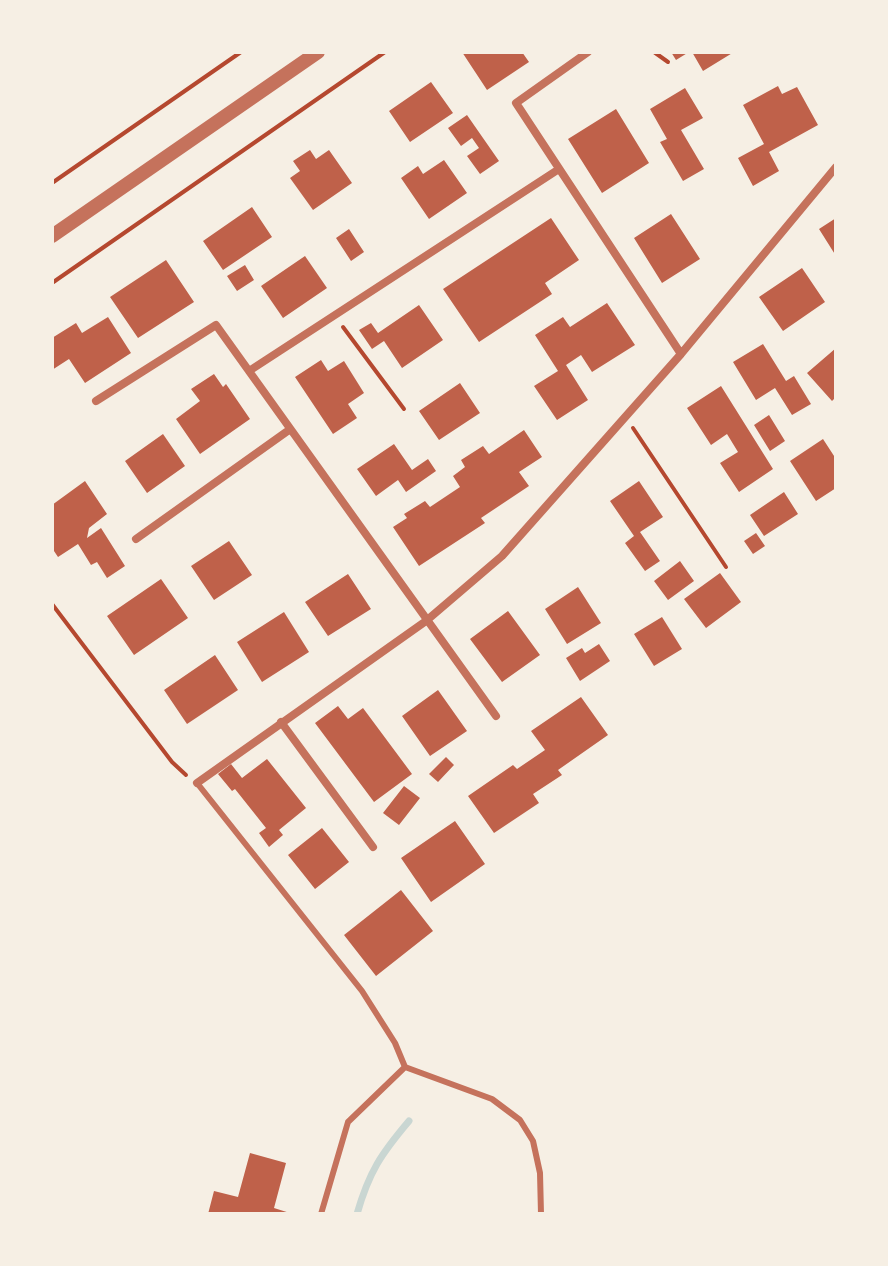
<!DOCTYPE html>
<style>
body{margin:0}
#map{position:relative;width:888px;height:1266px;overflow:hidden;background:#f6efe4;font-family:"Public Sans",sans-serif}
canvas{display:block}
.frame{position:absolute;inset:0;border:54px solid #f6efe4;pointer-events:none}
</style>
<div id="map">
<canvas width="888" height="1266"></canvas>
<div class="frame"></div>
</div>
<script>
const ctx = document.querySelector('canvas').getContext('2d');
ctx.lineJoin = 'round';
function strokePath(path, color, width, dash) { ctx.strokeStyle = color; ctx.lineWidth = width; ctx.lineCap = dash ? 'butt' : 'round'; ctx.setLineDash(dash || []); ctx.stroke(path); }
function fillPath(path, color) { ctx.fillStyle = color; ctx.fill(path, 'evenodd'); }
strokePath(new Path2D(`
 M357,1214C369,1172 381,1154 409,1121`), '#c9d6d2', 7);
fillPath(new Path2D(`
 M462,52H522L529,62L487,90Z
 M671,52H689L676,60Z
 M692,52H734L703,71Z
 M431,82L453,113L410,142L389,111Z
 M778,86L782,94L797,87L818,125L769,152L779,171L753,186L738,158L764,144L743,105Z
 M685,88L703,118L681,130L704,169L683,181L660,142L667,139L650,109Z
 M616,109L649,163L602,193L568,139Z
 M467,115L499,161L480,174L467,156L479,148L472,138L461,146L448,128Z
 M310,150L316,159L329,150L352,183L313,210L290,178L300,171L293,161Z
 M444,160L467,193L429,219L401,178L418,166L423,174Z
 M252,207L272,237L223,270L203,241Z
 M671,214L700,259L662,283L634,238Z
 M551,218L579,260L545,283L552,294L479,342L443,289Z
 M836,218V256L819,229Z
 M349,229L364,252L351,261L336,238Z
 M305,256L327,288L283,318L261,286Z
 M166,260L194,302L138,338L110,297Z
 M245,265L254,280L237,291L227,276Z
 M802,268L825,302L783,331L759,297Z
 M607,303L635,345L592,372L581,355L566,365L588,400L557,420L534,386L558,371L535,335L563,317L570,327Z
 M419,305L443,340L402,368L384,341L372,349L359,330L371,323L378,333Z
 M108,317L131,353L85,383L69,359L52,370V338L76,323L82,333Z
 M763,344L786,381L794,376L811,404L792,415L775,388L756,400L733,362Z
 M836,348V397L832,401L807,373Z
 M321,360L328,371L344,361L364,393L348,404L357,418L333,434L295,377Z
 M214,374L223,387L226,384L250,419L200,454L176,419L200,401L191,389Z
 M460,383L480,413L439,440L419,411Z
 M721,386L773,469L739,492L720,463L738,452L727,434L711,445L687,408Z
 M769,415L785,441L770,451L754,425Z
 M524,430L542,457L519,472L529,486L481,518L485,523L419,566L393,527L407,518L404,514L425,501L430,507L460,487L453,476L465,467L461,460L483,446L489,454Z
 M163,434L185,466L147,493L125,461Z
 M823,439L836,459V488L816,501L790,461Z
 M394,444L412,470L428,459L436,471L406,492L398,480L376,496L357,469Z
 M85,481L107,514L89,528L87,538L101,528L125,566L107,578L97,562L91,565L78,544L58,557L52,548V505Z
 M639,481L663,517L640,532L660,561L645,571L625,543L634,536L610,501Z
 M784,492L798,514L764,536L750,515Z
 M756,533L765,546L753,554L744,541Z
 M229,541L252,575L214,600L191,566Z
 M680,561L694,581L668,600L654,581Z
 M720,573L741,602L706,628L684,599Z
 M348,574L371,609L328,636L305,602Z
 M161,579L188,618L134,655L107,616Z
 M578,587L601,623L567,644L545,609Z
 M508,611L540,655L502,682L470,639Z
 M284,612L309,652L262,682L237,642Z
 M662,617L682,649L654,666L634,634Z
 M599,644L610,661L580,681L566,658L582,648L585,653Z
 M215,655L238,690L187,724L164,690Z
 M438,690L467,731L430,756L402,716Z
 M581,697L608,735L558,770L562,775L533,794L539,803L494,833L468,796L513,765L517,769L545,750L531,731Z
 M338,706L348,719L363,708L412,774L374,802L315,723Z
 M446,757L454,765L438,782L429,774Z
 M267,759L306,808L279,830L283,835L269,847L259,833L266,828L235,789L232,791L218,774L231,764L242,778Z
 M404,786L420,798L399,825L383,813Z
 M455,821L485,864L431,902L401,858Z
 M322,828L349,862L315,889L288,855Z
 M401,890L433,931L376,976L344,935Z
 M250,1153L286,1163L274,1208L293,1214H208L214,1191L238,1197Z`), '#bf614a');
strokePath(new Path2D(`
 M654,52L668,62
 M52,183L241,52
 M52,283L385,52
 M343,327L404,409
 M633,428L726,567
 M52,604L172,762L186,775`), '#b5482f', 4);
strokePath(new Path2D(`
 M197,783L362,991L395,1043L405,1067L492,1099L520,1120L533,1141L540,1173L541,1214
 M321,1214L348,1122L405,1067`), '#c5725c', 6);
strokePath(new Path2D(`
 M588,52L516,103L681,354
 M249,371L559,169
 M96,401L216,325L496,716
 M136,539L289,430
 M281,722L373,847
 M197,783L426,621L502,556L681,354L836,167`), '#c5725c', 8);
strokePath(new Path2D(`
 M52,236L318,52`), '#c5725c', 14);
</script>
